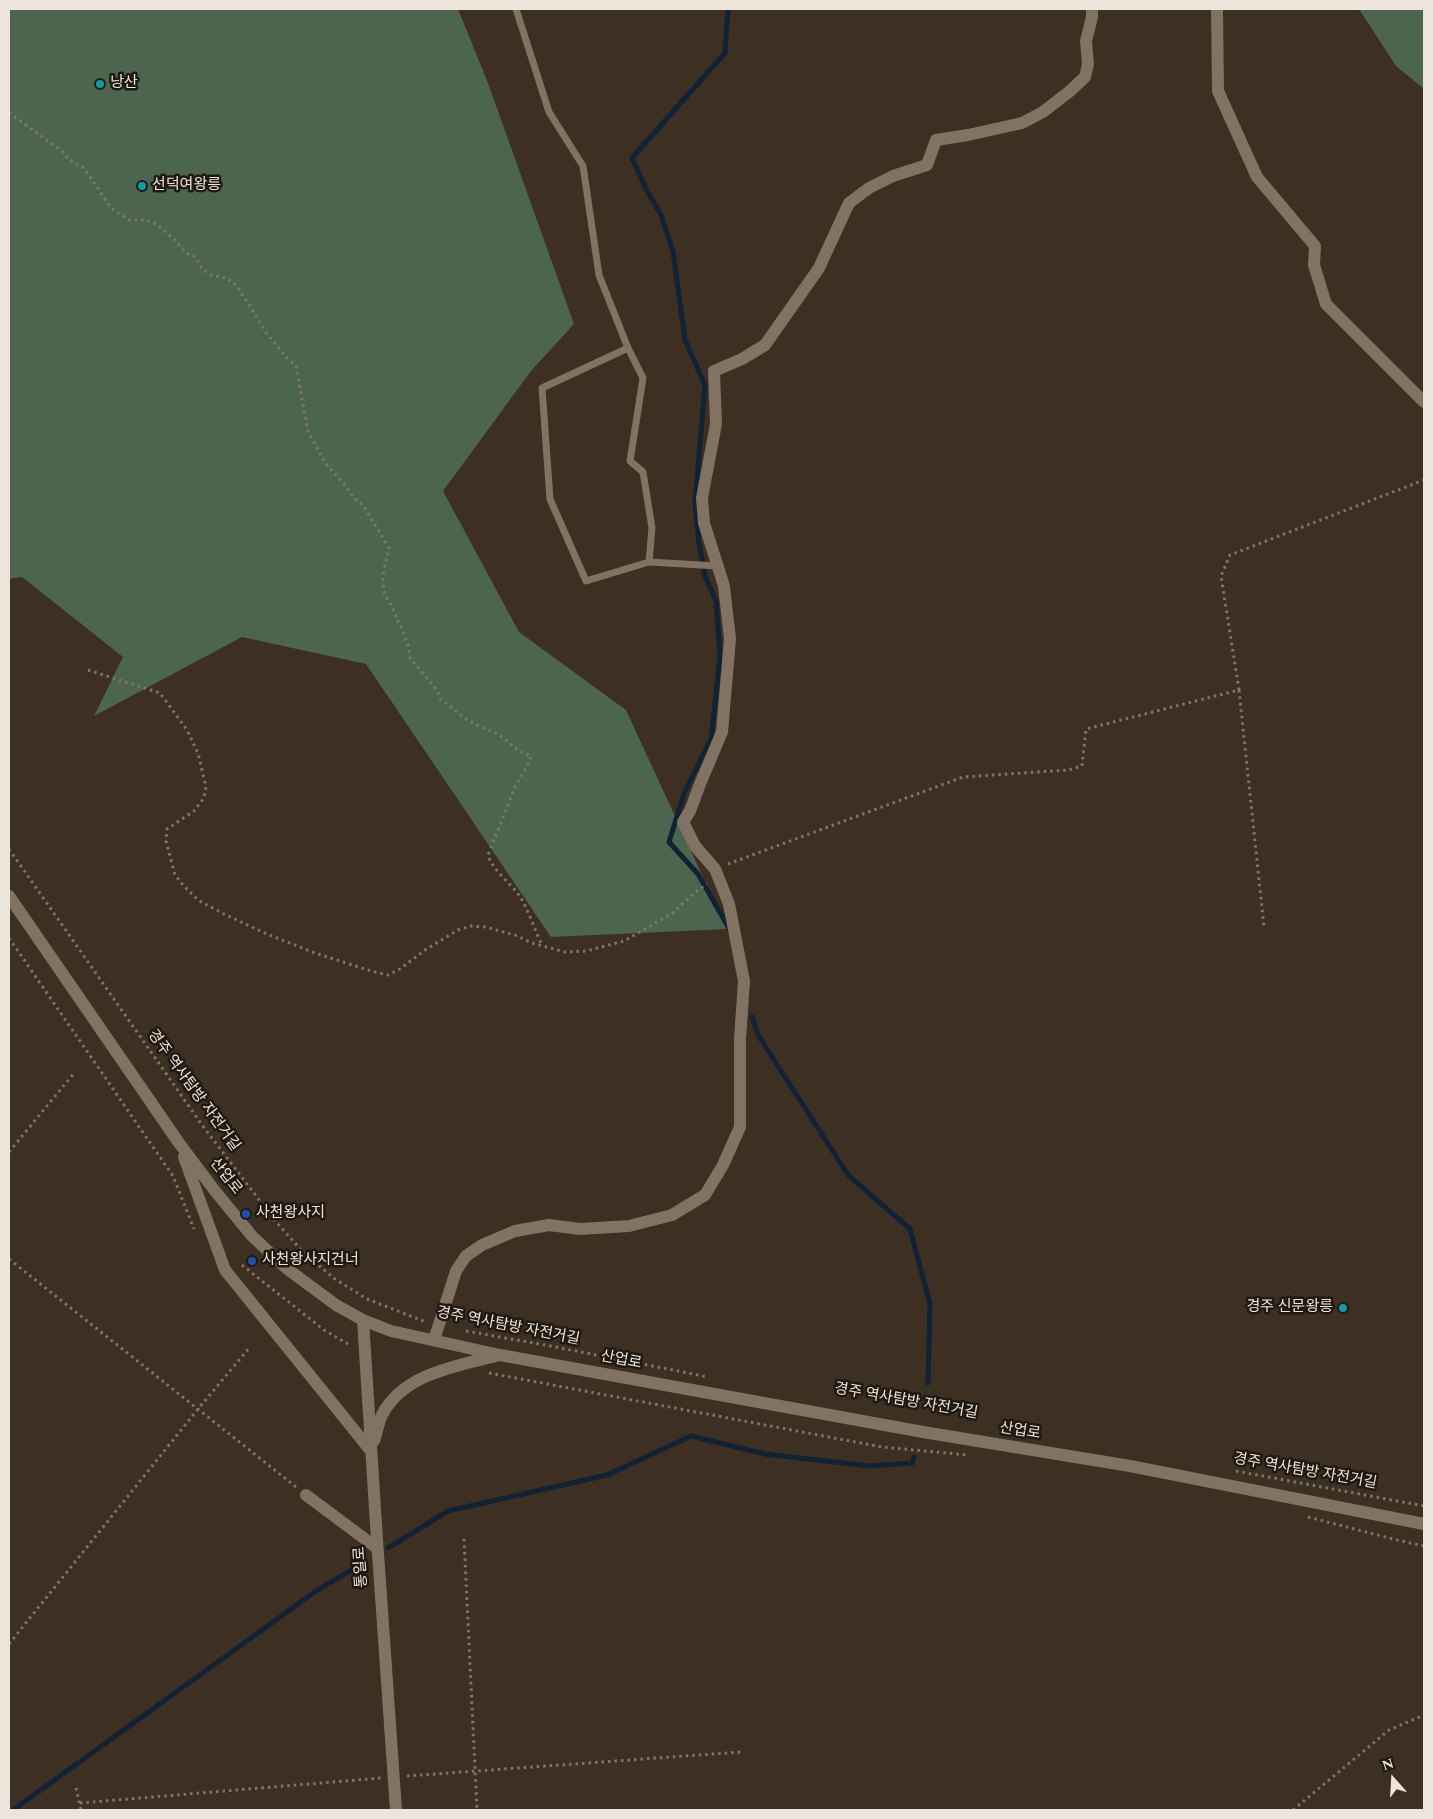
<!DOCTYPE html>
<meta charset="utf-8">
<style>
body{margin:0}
#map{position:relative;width:1433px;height:1819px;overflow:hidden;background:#3d2f21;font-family:Spectral,serif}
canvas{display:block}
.frame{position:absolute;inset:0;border:10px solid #ede4db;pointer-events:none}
.north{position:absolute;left:1368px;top:1754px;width:50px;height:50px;-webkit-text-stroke:4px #1f1912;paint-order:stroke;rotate:341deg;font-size:14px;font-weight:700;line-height:20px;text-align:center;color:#ede4db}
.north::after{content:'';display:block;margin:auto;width:18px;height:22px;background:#ede4db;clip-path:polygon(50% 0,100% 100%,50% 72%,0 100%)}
</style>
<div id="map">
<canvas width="1433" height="1819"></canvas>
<div class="frame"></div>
<div class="north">N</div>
</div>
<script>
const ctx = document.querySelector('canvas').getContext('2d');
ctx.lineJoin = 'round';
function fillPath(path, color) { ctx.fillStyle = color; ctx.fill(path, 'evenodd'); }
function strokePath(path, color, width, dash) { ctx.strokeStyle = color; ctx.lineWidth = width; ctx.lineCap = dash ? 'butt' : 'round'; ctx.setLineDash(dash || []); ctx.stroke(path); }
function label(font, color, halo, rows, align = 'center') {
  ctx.font = font + ' Spectral,"Noto Sans KR",serif'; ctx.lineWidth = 5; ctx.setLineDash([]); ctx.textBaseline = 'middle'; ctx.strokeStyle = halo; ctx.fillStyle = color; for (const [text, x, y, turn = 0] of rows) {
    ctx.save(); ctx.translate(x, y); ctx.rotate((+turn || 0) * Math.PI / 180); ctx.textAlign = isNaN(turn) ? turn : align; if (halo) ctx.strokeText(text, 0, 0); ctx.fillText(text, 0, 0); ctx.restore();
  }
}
fillPath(new Path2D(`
 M9,9H458L488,83L574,324L531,371L443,491L519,632L626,710L727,929L551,937L366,664L242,637L94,716L123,657L22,577L9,579Z
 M1359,9H1424V89L1396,66Z`), '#4b654f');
strokePath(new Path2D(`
 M728,9L725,53L632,158L647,191L661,215L673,251L685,340L705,385L695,504L699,543L705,576L716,601L720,656L711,739L685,791L669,842L698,874L730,930
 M752,1017L758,1035L848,1175L910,1229L930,1304L928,1383
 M388,1548L448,1511L607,1475L691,1436L765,1454L869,1466L912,1463L914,1457
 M13,1810L316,1591L365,1562`), '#102236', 5);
strokePath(new Path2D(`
 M9,113L62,151L69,160L84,168L111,208L129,220H146L156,224L174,239L186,253L195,257L202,269L211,275L227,278L237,286L267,334L286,357L296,366L308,431L325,463L345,485L353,497L363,505L389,548C386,562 381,577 384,591C387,602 396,609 396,620L399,622L408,645L410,658L437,690L441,700C453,707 457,714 469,721C479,727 492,730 501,736C512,744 517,753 531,755L529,763L515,787L488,855C492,870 512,884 521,898C529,912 535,931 542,945
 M88,670L160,693L187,730L198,753L206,787L204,798L194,811L167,829L166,841L175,875L183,885L198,900L222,913L267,934L315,953L371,971L388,975L400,969L425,950L458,930L471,926L485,927L515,935L532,943L565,952L586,951L624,941L673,913L694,893L707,884
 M1239,690L1264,927
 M9,849L202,1125L276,1222L304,1253L335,1279L367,1299L426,1322
 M728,864L963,777L1068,770L1082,766L1086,729L1239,690L1221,576L1230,555L1424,480
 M9,938L173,1176L194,1229
 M9,1152L75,1072
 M9,1259L296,1487
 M242,1265L324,1330L348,1344
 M466,1331L556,1347L708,1377
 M489,1373L882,1447L968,1455
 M1236,1471L1424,1506
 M1308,1517L1401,1541L1424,1546
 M464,1539L477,1810
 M9,1644L198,1409L250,1347
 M407,1776L741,1752
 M76,1788L81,1810
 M80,1803L381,1778
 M1293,1810L1389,1730L1424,1715`), '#817569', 3, [2.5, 4]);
strokePath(new Path2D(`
 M516,9L549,112L583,166L599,275L628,348L643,378L630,461L643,472L652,528L649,562
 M628,348L542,388L550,499L586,581L649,562L718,566`), '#817262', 7);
strokePath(new Path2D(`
 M1217,9L1218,91L1257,177L1315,246L1314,265L1326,304L1424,402
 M434,1340L456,1271L466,1256L482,1245L515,1231L549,1225L580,1229L629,1226L672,1215L705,1195L723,1165L740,1127V1039L744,981L729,904L715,869L695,846L683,822L690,811L700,784L722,732L730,639L724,586L704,523L702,498L716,424L714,371L742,359L765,345L819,268L849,203L869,188L893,176L927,165L936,140L968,135L1022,123L1043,112L1070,91L1085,77L1088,64L1086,41L1092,17V9
 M306,1495L377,1548`), '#817262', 12);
strokePath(new Path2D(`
 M9,896L179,1143L215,1191L252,1236L286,1268L336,1305L363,1320L391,1331L500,1355L923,1432L1130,1466L1424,1524
 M184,1157L225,1270L371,1451
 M363,1320L376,1525L396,1810
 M374,1441C377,1433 378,1423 382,1415C403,1374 456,1366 496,1356`), '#817262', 12);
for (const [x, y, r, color] of [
 [100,84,5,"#0f9aa8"],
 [142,186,5,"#0f9aa8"],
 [246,1214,5,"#1a4fb4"],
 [252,1261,5,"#1a4fb4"],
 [1343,1308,5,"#0f9aa8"]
]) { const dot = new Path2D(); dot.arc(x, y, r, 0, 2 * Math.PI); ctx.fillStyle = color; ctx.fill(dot); strokePath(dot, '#1f1912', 2); }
label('15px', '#ede4db', '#1f1912', [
 ["낭산",110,84],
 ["선덕여왕릉",152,186],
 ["사천왕사지",256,1214],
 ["사천왕사지건너",262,1261],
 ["경주 신문왕릉",1333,1308,"right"]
], 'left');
label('15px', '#ede4db', '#1f1912', [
 ["경주 역사탐방 자전거길",193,1091,54],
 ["산업로",225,1177,52],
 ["경주 역사탐방 자전거길",508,1327,11],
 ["산업로",621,1361,11],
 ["경주 역사탐방 자전거길",906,1402,10],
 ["산업로",1020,1432,9],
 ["경주 역사탐방 자전거길",1305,1472,10],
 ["통일로",362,1567,-94]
]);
</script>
